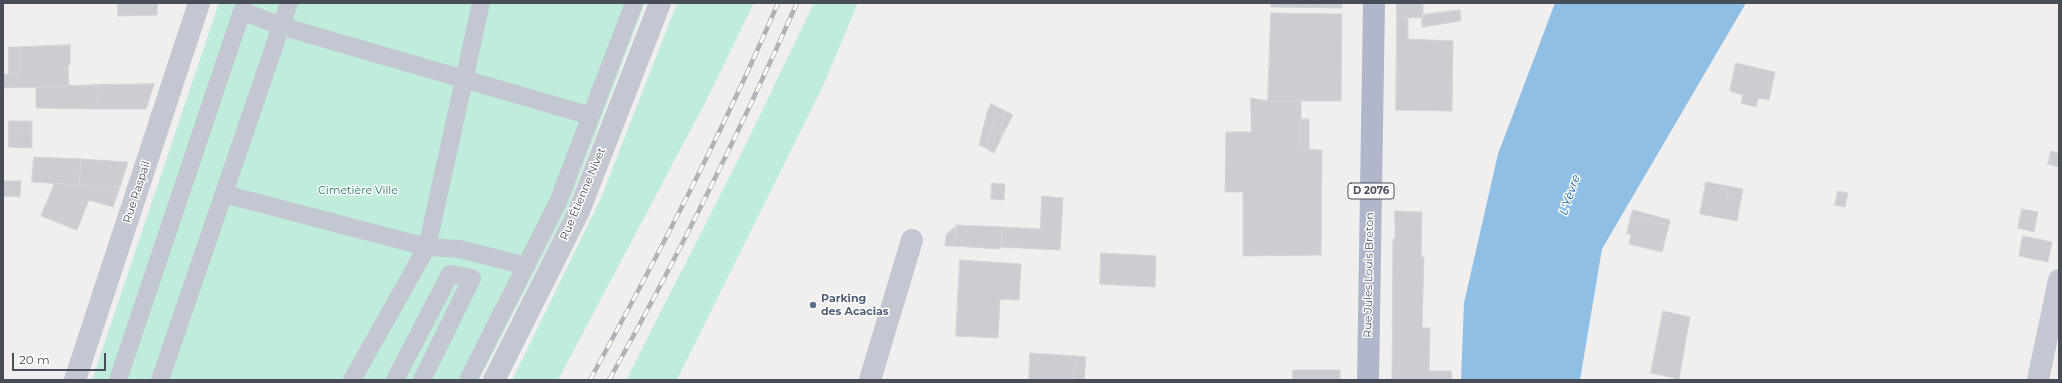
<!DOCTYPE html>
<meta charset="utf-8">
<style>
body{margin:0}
#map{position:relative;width:2062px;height:383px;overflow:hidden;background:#f1efee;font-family:Montserrat,sans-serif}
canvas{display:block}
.frame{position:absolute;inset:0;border:4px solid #484d5a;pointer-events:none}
.scale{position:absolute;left:12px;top:353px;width:94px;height:18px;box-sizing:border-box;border:2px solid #484d5a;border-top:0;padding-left:5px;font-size:12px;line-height:14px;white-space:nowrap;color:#484d5a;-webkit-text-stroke:3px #fff;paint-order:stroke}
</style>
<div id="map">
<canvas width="2062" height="383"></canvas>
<div class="frame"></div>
<div class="scale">20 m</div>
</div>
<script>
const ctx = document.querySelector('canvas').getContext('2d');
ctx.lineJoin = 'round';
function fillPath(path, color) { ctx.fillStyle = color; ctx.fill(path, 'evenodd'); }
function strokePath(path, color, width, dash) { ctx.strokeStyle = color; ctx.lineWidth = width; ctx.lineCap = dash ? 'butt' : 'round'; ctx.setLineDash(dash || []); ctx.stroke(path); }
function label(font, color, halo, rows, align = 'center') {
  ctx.font = font + ' Montserrat,sans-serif'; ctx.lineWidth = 3; ctx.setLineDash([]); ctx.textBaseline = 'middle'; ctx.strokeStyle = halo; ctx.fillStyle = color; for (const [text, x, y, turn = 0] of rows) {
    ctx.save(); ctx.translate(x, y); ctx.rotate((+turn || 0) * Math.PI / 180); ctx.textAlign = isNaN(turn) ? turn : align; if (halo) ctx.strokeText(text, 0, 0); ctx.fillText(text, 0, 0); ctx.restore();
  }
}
fillPath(new Path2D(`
 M219,3H645L568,208L479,380H92Z
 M677,3H754L706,101L558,380H512L601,198Z
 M814,3H858L822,88L677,380H626L742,152Z`), '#c0ecdb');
fillPath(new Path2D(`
 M1555,3H1746L1602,249L1580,380H1461L1464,303L1498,154Z`), '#90bfe6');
const building = new Path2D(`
 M118,3H158L157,15L118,16Z
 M1271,3H1342V8L1271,7Z
 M1397,3H1423V18L1397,17Z
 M1460,10L1461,21L1422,27V15Z
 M1271,13L1342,14L1341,101H1268Z
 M1397,17L1408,18V39L1453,41L1452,111L1396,110Z
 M70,45V65H68L69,86L3,88V74H19L20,47Z
 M9,47H20L19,74H9Z
 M1736,63L1775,72L1769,100L1758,98L1756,107L1741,103L1743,95L1730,91Z
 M154,84L146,109H99L98,85Z
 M98,85L99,109L36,108V87Z
 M1251,98L1268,101H1301V149L1322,150L1321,255L1243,256V192H1225L1226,132H1251Z
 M991,104L1013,115L1003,134H1001L1004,115L996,114L986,148L979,145L987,113Z
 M996,114L1004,115L1001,134L996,135L990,151L986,148Z
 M1301,119H1309V150L1301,149Z
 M9,121H32V133L9,132Z
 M9,132L32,133V148L9,147Z
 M1003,134L994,153L990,151L996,135Z
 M2051,151L2059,153V167L2048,164Z
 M34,157L81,159L79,185L32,182Z
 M81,159L128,162L120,187L79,185Z
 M3,181H21L20,197L3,196Z
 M1706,182L1728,186L1726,197L1741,199L1737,221L1700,214Z
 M55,183L79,185L120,187L113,207L89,200L77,230L41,216Z
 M992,183L1005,184L1004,200L991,199Z
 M1728,186L1743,189L1741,199L1726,197Z
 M1838,191L1848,193L1845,207L1835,205Z
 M1042,196L1063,198L1060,250L1001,247L1002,227L1040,229Z
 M2022,209L2038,212L2034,232L2018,228Z
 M1633,210L1670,220L1669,225L1631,217Z
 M1395,211L1422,212L1421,257H1424L1422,328H1430L1429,371H1451L1452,380H1392L1393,239H1395Z
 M1631,217L1669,225L1662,252L1629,244L1631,235L1627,233Z
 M957,225L1002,227L1001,247L999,249L954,246Z
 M956,226L954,246H945L946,235Z
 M2023,236L2052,242L2048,262L2019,256Z
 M1101,253L1156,256L1155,287L1100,284Z
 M960,260L1021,264L1019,300L1000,299L998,338L956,336Z
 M1663,311L1690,317L1679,379L1651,373Z
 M1030,353L1076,356L1074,380H1029Z
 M1076,356L1086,357L1084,380H1074Z
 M1293,370H1340V380H1293Z`);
fillPath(building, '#cccdd3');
strokePath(building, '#d3d3d9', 1);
strokePath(new Path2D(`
 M224,194L427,247L460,249L526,266
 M118,380L242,11L281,26L591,116
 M160,380L289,3
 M352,380L427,247L481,3
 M395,380L450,274L472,278L422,380
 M468,380L558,202L634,3`), '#c3c7d2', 18);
strokePath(new Path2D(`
 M75,380L199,3
 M494,380L579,211L660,3
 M870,380L912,240
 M2038,380L2059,280`), '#c3c7d2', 22);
strokePath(new Path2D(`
 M1368,380L1374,3`), '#b0b7cb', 22);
const rail = new Path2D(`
 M590,380C657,257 723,132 778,3
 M609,380C678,257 740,131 797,3`);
strokePath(rail, '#b1b2b8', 4.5);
strokePath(rail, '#fff', 3, [9]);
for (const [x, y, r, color] of [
 [813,305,4,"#5c6f8a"]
]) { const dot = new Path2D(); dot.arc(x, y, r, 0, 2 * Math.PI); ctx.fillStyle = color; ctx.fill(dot); strokePath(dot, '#fff', 1.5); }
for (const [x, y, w] of [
 [1371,191,46]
]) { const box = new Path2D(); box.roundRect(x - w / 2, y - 8, w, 16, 3); ctx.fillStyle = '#fff'; ctx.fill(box); strokePath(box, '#484d5a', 1); }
label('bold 10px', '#484d5a', null, [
 ["D 2076",1371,191]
]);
label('11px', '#1d775f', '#fff', [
 ["Cimetière Ville",358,191]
]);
label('11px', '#484d5a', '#fff', [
 ["Rue Raspail",137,192,-72],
 ["Rue Étienne Nivet",583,194,-67],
 ["Rue Jules Louis Breton",1369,275,-89]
]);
label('bold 11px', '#4e5e75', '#fff', [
 ["Parking",821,299],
 ["des Acacias",821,312]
], 'left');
label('italic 12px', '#16629f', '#fff', [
 ["L'Yèvre",1570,195,-71]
]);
</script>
